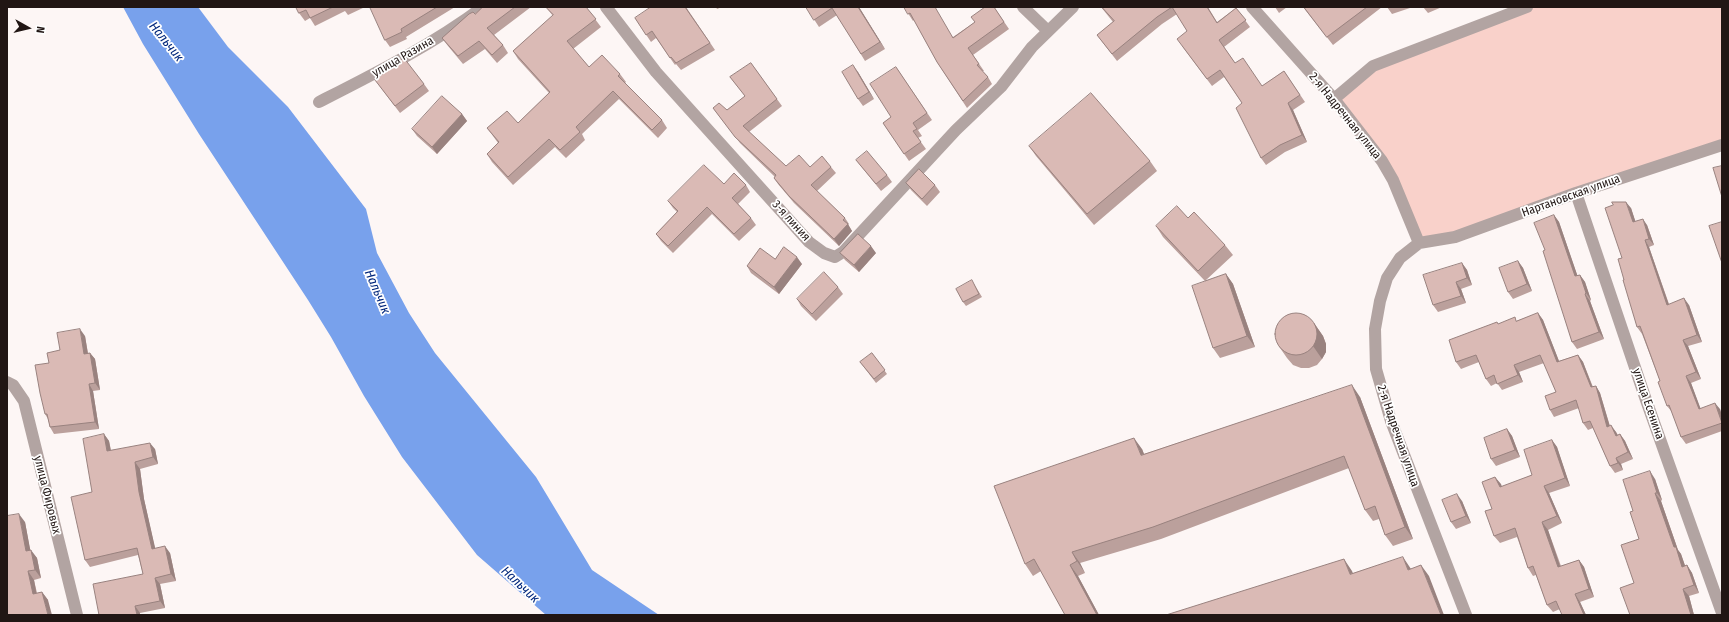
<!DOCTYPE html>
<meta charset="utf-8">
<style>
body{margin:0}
#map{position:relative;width:1729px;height:622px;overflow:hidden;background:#fdf6f5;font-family:"Fira Sans Condensed",sans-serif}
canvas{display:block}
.frame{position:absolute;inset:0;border:8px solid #211614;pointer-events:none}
.north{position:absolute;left:8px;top:8px;width:40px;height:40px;-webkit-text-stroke:3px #fff;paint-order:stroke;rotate:98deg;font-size:11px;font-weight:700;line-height:16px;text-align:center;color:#211614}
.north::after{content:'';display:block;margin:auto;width:14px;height:18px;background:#211614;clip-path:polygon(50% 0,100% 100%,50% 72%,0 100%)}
</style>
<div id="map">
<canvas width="1729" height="622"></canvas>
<div class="frame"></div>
<div class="north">N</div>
</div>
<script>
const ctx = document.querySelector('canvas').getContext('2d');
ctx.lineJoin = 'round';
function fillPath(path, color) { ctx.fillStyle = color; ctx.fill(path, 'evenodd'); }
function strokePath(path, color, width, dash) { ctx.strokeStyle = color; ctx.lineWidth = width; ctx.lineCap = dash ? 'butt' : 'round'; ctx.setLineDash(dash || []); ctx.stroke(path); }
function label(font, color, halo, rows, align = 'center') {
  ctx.font = font + ' "Fira Sans Condensed",sans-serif'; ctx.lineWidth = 3.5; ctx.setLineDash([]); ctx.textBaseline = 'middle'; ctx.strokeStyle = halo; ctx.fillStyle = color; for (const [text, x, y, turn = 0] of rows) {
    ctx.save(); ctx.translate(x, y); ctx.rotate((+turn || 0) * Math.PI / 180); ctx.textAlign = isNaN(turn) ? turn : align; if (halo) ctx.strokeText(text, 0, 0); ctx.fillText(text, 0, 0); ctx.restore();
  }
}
fillPath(new Path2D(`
 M1527,7H1722V145L1419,243L1393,180L1334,99L1361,75Z`), '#f9d1ca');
fillPath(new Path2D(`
 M123,7H198L228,47L288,107L366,209L377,253L409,313L435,353L536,477L592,570L659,615H546L477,555L402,457L364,396L331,337L308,300L199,134L143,44Z`), '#78a1ec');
strokePath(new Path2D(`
 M606,7L656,72L809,242L824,253L835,257L843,252L956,130L1001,87L1032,47L1073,7
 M1023,7L1048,31
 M1252,7L1334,99L1382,161L1393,180L1419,243
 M1334,99L1373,66L1527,7
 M319,102C376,73 432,45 483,7
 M1576,193L1646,400L1722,613
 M1419,243L1400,258L1387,278L1380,301L1375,329L1376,369L1391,421L1466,615
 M1419,243L1455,237L1576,193L1722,145
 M7,382L13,385L24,401L77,615`), '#b2a4a2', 12);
fillPath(new Path2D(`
 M296,7H365L348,15L345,11L315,26L310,18L305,21L299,13Z
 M370,7H455L406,37L407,39L390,47L385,40Z
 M483,7H531L494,35L503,45L508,53L497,63L485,49L463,64L448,46L442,38Z
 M546,7H586L601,27L573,49L589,67L620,74L626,82L625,83L662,120L667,128L658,138L619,99L582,134L585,140L566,158L555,147L513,185L492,162L487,154L498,143L493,136L487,128L518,123L549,93L518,59L513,51L553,16Z
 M686,7L715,50L681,70L676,64L675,65L656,38L651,42L635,18Z
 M716,7H722L717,9Z
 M806,7H859L885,49L865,61L837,15L819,27Z
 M904,7L953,37L975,22L994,7L1009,29L973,55L984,71H982L988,77L992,84L967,108L937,62L914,20L913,21Z
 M1101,7H1208L1217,22L1236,8L1250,27L1224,47L1235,63L1262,86L1284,71L1305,102L1293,110L1307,142L1285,152L1266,165L1261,158L1242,103L1224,77L1212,86L1182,46L1187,31L1177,14L1162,24L1117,61L1097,35L1113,22Z
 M1275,7H1287L1279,13Z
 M1303,7H1382L1333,45Z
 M1387,7H1413L1392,14Z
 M1423,7H1442L1428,13Z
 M751,63L782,106L749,132L786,166L810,167H831L836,173L817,191L845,218L849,224L848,225L852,231L839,246L794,203L778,184L774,178L775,177L740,143L713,108L727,110L745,96L730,77Z
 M896,67L932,120L918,130L922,136L918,138L926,149L909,161L883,123L891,117Z
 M858,72L874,99L863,106L858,99Z
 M375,80L424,84L429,91L400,113Z
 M462,114L467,121L437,154L417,136L412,129Z
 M1029,146L1150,161L1157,171L1094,225L1036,156Z
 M856,160L887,175L892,182L881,191Z
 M906,183L935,185L940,192L927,206L911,190Z
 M724,184L746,185L750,192L738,204L751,218L756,225L739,241L712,214L673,253L661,241L656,234L677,212L673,208L668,201Z
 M1631,208L1635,221L1647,225L1654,245L1649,247L1669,304L1689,305L1702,342L1688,346L1701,379L1691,383L1700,408L1720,409L1722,416V431L1686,444L1681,437L1672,412L1667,406L1660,381L1642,334L1637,327L1624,280L1622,258Z
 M1554,215L1559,222L1577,275H1580L1585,282L1591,300L1590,301L1604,339L1577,349L1572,342L1545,250Z
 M1188,218L1225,245L1233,255L1205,281L1226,274L1233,284L1255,347L1220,358L1213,348L1205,281L1163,237L1156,226Z
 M840,253H876L859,272L845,260Z
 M775,259L802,264L779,294L751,273L747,266Z
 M1518,261L1523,268L1532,291L1513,299L1508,292Z
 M1462,263L1467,270L1472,285L1461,289L1466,303L1438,312L1433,305Z
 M974,284L982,297L966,306L963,302Z
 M838,287L843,294L816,321L801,306L797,299Z
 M1538,313L1543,320L1559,361L1578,355L1583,362L1593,387L1596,386L1600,393L1610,426L1616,432L1618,435L1620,434L1625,441L1633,459L1621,464L1623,470L1615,473L1610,466L1593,428L1588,430L1583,423L1579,408L1554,417L1550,410L1556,392L1544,363L1519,372L1523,382L1502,390L1497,383L1491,386L1486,379L1479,362L1461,369L1456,362L1498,324L1517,321Z
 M1314,323L1323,336L1326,344V352L1322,359L1317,365L1309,368H1301L1293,365L1287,358L1278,345Z
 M85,336L88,353H90L95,359L100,390L93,391L99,429L54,434L50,427L48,419L45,414L49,363L60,350Z
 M872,353L887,374L876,383L860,362Z
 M1360,397L1413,539L1393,546L1385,535L1379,519L1373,521L1365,510L1349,468L1161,539L1080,563L1085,573L1078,576L1099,615H1065L1041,571L1033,576L1025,564L1142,449L1144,454Z
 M1507,429L1512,436L1520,457L1496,466L1491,459Z
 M104,434L109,441L111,450L155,449L158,464L140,469L144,499L155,549L170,553L176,581L160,584L165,608L140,613L99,615L143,574L138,555L90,567L85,560L92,492Z
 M1552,440L1557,447L1570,486L1549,493L1562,523L1548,530L1561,566L1579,560L1584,567L1594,597L1580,602L1586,615H1562L1560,609L1553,612L1547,605L1536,575L1533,576L1528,568L1517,537L1500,543L1494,536L1492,509L1495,477L1502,487L1532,475Z
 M1655,479L1662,500L1661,501L1678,550L1681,554L1685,566L1687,565L1692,573L1699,593L1689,596L1694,615H1630L1639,539L1633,511Z
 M1462,501L1471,523L1456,529L1451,522Z
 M25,522L30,550L37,558L41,578L34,580L37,593L42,592L48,600L7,615Z`), '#bba09c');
fillPath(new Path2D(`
 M858,7H859L885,49L880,42Z
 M853,65L858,72L874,99L869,92Z
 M1288,103L1293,110L1307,142L1302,135Z
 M462,114L467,121L437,154L432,147Z
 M1626,202L1631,208L1638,229L1633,222Z
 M1554,215L1559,222L1580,283L1575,276Z
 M1643,219L1647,225L1654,245L1649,239Z
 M848,224L852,231L839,246L834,239Z
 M1645,240L1649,247L1671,311L1667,305Z
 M871,246L876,253L859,272L854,265Z
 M797,257L802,264L779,294L774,287Z
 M1518,261L1523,268L1532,291L1527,284Z
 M1462,263L1467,270L1472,285L1467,278Z
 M1226,274L1233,284L1255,347L1247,336Z
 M1580,275L1585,282L1591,300L1586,293Z
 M1456,282L1461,289L1466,303L1461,296Z
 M1585,294L1590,301L1604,339L1599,332Z
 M1684,298L1689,305L1702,342L1697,335Z
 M1538,313L1543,320L1562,369L1557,362Z
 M1314,323L1323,336L1326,344V352L1322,359L1313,346Z
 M80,329L85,336L89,361L84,354Z
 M1683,340L1688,346L1701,379L1696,372Z
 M90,353L95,359L100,390L95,383Z
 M1578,355L1583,362L1595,394L1591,387Z
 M1514,365L1519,372L1523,382L1518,375Z
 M1686,376L1691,383L1703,415L1699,409Z
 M89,384L93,391L99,429L95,422Z
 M1352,385L1360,397L1413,539L1405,527Z
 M1596,386L1600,393L1612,434L1607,427Z
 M1715,403L1720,409L1722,416V422Z
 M1611,425L1616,432L1621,443L1616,436Z
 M1507,429L1512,436L1520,457L1515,450Z
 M104,434L109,441L112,458L107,451Z
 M1620,434L1625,441L1633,459L1628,452Z
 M1134,438L1142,449L1149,467L1141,455Z
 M1552,440L1557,447L1570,486L1565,478Z
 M150,443L155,449L158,464L153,457Z
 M1616,458L1621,464L1623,470L1618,463Z
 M135,462L140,469L144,499L157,556L152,549L139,492Z
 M1650,471L1655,479L1662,500L1657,493Z
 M1495,477L1501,484L1505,495L1500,487Z
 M1544,486L1549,493L1562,523L1557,516Z
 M1655,493L1661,501L1678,550L1681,554L1688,574L1682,567L1674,547Z
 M1457,494L1462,501L1471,523L1466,516Z
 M19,514L25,522L32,559L26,551Z
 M1542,522L1548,530L1563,575L1558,567Z
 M165,546L170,553L176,581L171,574Z
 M31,550L37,558L41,578L35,570Z
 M1072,552L1080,563L1085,573L1077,561Z
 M1403,557L1411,569L1408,570Z
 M1344,559L1352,571L1358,585L1350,574Z
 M1579,560L1584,567L1594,597L1589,589Z
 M1070,565L1078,576L1099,615H1097Z
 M1421,565L1429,576L1444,615H1441Z
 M1687,565L1692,573L1699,593L1694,585Z
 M28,571L34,580L38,602L33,594Z
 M155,578L160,584L165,608L160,601Z
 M1683,589L1689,596L1694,615H1691Z
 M42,592L48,600L52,615H48Z
 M1575,594L1580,602L1586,615H1584Z
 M135,606L140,613V615H137Z`), '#99827f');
const building = new Path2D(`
 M296,7H333L310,18L306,10L299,13Z
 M370,7H437L401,29L402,32L385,40Z
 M483,7H515L487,28L503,45L492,55L479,41L458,56L442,38L469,14L473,12L475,14Z
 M546,7H586L596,19L567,41L589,67L602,55L620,74L618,76L662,120L652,130L613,91L576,127L580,132L560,150L549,139L508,177L487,154L499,142L487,128L507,111L518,123L550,92L513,51L553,15Z
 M651,7H685L710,43L676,63L671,57L670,58L652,31L646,35L635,18Z
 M806,7H858L880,42L861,54L832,8L814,20Z
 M904,7H935L953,38L975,22L971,17L985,7H994L1004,22L968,48L979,64L977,65L988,77L963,101L937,62L910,13L908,14Z
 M1102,7H1207L1217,23L1236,8L1246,20L1219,40L1235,63L1243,58L1262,86L1284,71L1300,95L1288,103L1302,135L1280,145L1261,158L1236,108L1242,103L1220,70L1207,79L1177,39L1187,31L1172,7L1157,17L1112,54L1097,35L1114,21Z
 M1304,7H1367L1327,37Z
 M404,58L424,84L395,106L375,80Z
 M751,63L777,99L743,126L786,166L799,155L810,167L822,156L831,167L811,185L845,218L843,220L848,224L834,239L789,196L774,178L776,175L735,137L713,108L719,103L727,110L745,96L730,77Z
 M853,65L869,92L858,99L842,72Z
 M896,67L927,113L913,123L917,129L913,131L921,142L904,154L883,123L891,117L870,84Z
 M1091,93L1150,161L1087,214L1029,146Z
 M442,96L462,114L432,147L412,129Z
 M867,151L887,175L876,184L856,160Z
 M704,165L724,184L734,173L746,185L732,198L751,218L734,234L707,207L668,246L656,234L678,211L668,201Z
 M1722,166V197L1713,168Z
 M919,169L935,185L922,199L906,183Z
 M1612,202H1626L1633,222L1643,219L1649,239L1645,240L1667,305L1684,298L1697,335L1683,340L1696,372L1686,376L1699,409L1715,403L1722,423L1681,437L1669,405L1667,406L1658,382L1660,381L1640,326L1637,327L1623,280H1624L1618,259L1622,258L1605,208L1613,205Z
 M1177,206L1188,218L1194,212L1225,245L1198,271L1156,226Z
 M1554,215L1575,276L1580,275L1586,293L1585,294L1599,332L1572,342L1543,251L1545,250L1534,223Z
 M1722,222V263L1709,226Z
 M858,234L871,246L854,265L840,253Z
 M784,247L797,257L774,287L747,266L760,248L775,259Z
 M1518,261L1527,284L1508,292L1499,268Z
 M1462,263L1467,278L1456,282L1461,296L1433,305L1423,275Z
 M824,272L838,287L812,314L797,299Z
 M1226,274L1247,336L1213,348L1192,286Z
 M972,280L979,294L963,302L956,289Z
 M1275 334a21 21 0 1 1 42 0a21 21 0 1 1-42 0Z
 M1538,313L1557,362L1578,355L1591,387L1596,386L1607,427L1611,425L1616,436L1620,434L1628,452L1616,458L1618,463L1610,466L1590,421L1583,423L1576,400L1550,410L1545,396L1556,392L1540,355L1514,365L1518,375L1497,384L1494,375L1486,379L1476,355L1456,362L1449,340L1497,322L1498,324L1515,317L1516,321Z
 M80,329L84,354L90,353L95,383L89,384L95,422L50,427L47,414H45L40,393L35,365L49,363L47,353L60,350L57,333Z
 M872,353L885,370L874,379L860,362Z
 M1352,385L1405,527L1385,535L1375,506L1365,510L1344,456L1153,527L1072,552L1077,561L1070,565L1097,615H1065L1034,559L1025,564L994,486L1134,438L1141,455Z
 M1507,429L1515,450L1491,459L1484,438Z
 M104,434L107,451L150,443L153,457L135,462L139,492L152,549L165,546L171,574L155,578L160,601L135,606L137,615H99L93,584L143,574L137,548L85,560L71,497L92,492L83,439Z
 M1552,440L1565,478L1544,486L1557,516L1542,522L1558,567L1579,560L1589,589L1575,594L1584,615H1562L1556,601L1547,605L1533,566L1528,568L1515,528L1494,536L1485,511L1492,509L1482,482L1495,477L1500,487L1532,475L1524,450Z
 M1650,471L1657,493H1655L1674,547H1676L1682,567L1687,565L1694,585L1683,589L1691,615H1630L1620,588L1634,583L1621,545L1639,539L1630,512L1633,511L1623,480Z
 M1457,494L1466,516L1451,522L1442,500Z
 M19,514L26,551L31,550L35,570L28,571L33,594L42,592L48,615H7V516Z
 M1403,557L1408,570L1421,565L1441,615H1166L1344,559L1350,574Z`);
fillPath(building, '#dabab5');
strokePath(building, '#99827f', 1);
label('12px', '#211614', '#fff', [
 ["улица Разина",403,57,-30],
 ["2-я Надречная улица",1345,116,51],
 ["Нартановская улица",1571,196,-20],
 ["3-я линия",791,221,48],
 ["улица Есенина",1648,404,71],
 ["2-я Надречная улица",1398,436,71],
 ["улица Фировых",47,495,76]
]);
label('italic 13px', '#00267b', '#fff', [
 ["Нальчик",166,42,51],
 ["Нальчик",377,292,67],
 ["Нальчик",520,585,43]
]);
</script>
